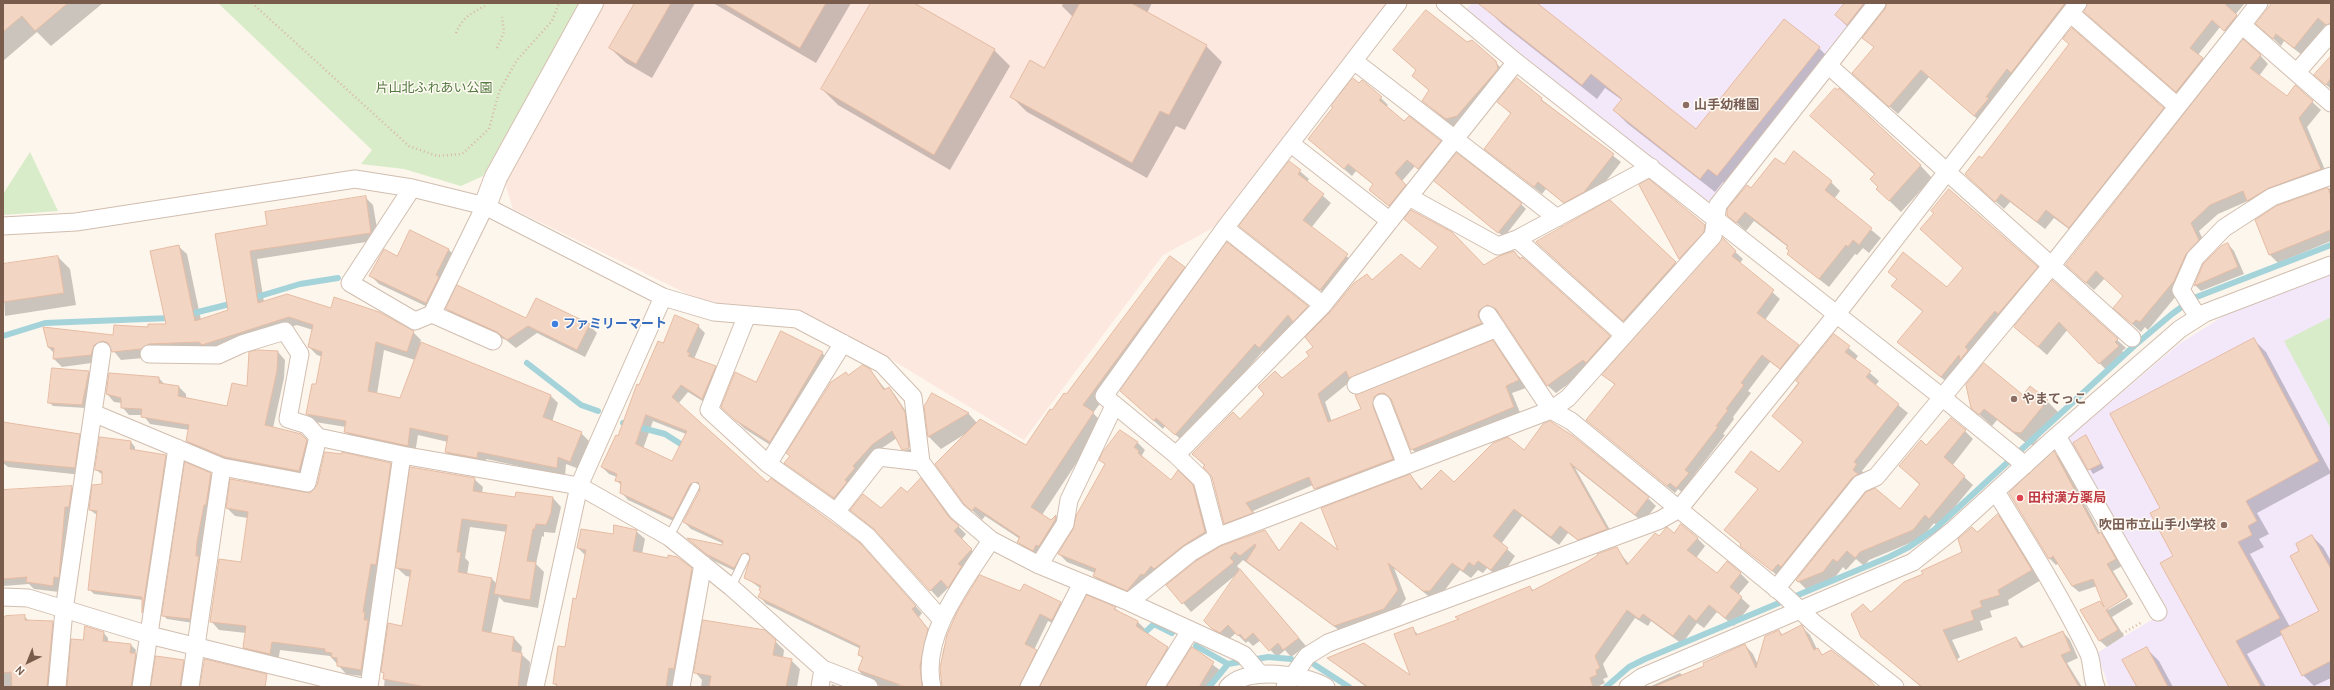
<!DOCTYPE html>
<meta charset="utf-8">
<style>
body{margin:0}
#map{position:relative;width:2334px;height:690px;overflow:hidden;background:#fdf6ec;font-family:Cabin,sans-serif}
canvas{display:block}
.frame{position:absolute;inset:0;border:4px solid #7a5c4d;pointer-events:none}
.north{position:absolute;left:8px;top:642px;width:40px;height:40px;-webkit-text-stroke:3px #fffaf3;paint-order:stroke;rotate:223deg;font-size:11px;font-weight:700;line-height:16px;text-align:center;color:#7a5c4d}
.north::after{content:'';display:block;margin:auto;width:14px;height:18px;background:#7a5c4d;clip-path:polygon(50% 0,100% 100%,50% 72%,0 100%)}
</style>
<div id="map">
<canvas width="2334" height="690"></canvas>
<div class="frame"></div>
<div class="north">N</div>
</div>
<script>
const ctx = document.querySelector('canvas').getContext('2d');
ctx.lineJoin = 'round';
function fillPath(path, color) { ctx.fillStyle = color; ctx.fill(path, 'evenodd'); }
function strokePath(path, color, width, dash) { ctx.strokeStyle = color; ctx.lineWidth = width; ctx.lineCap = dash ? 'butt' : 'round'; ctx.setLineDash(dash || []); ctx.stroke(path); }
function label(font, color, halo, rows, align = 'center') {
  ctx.font = font + ' Cabin,"Noto Sans JP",sans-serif'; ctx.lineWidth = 3; ctx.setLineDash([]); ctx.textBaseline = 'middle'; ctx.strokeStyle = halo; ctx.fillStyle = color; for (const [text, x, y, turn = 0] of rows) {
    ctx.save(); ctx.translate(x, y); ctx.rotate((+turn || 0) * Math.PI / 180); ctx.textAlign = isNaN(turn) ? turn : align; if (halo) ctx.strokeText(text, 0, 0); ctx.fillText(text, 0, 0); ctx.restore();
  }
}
fillPath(new Path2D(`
 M604,3H1388L1220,224L1163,255L1024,440L887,357L795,309L704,302L513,209L505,183Z`), '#fde8e0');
fillPath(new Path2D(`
 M1472,3H1869L1712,200L1705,201L1466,10Z
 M2331,274V685L2327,687H2109L2097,653L2168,610L2066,440L2179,344L2233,310Z`), '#f3e8fa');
fillPath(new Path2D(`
 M218,3H580L483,176L461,186L404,169L361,164L372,150Z
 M30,152L58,211L3,215V194Z
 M2331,317V429L2284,341Z`), '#d8ecc9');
fillPath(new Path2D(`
 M3,3H103L51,46L37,32L3,61Z
 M636,3H695L652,78L626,63L610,48Z
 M713,3H851L816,63Z
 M872,3H912L994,50L1010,66L950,170L838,105L822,89Z
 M1063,3H1152L1147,13L1206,46L1222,62L1185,130L1176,126L1147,178L1027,112L1012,97L1045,69L1073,17L1062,6Z
 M1485,3H1536L1696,130L1819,48L1833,62L1732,189L1723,182L1715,192L1628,124L1614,110L1622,100L1605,88L1597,99L1502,24L1488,10Z
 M1846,3H2082L1982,123L1929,77L1898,114L1861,81L1875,48L1864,38L1887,8L1849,28L1836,15Z
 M2089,3H2245L2235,15L2244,24L2233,38L2220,27L2198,55L2211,66L2185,99L2093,20Z
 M2274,3H2331V29L2326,25L2302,55L2284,41L2281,46L2265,31Z
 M1467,43L1495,62L1506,73L1457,130L1423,101L1430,91L1413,76L1417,71L1395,50Z
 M2260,55L2268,64L2259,76L2287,97L2295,86L2321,110L2307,127L2328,177L2256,209L2248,201L2218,214L2199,231L2207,248L2182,289L2148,330L2145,327L2141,332L2123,316L2124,296L2105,278L2094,290L2076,274Z
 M2331,57V89L2324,83Z
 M1359,84L1381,98L1388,105L1386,107L1405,123L1440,141L1447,149L1426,175L1415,166L1402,181L1413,193L1397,213L1378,197L1374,185L1356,171L1352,176L1309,139Z
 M1541,99L1621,162L1592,199L1572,210L1546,189L1542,194L1485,149L1511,114L1498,102Z
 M2163,108L2171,116L2077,235L2054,218L2045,229L2010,202L2004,209L1974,182L1982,159Z
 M1811,116L1920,165L1932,178L1901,212L1877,189L1879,187L1875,175Z
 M1289,162L1309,179L1307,182L1331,203L1311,228L1355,263L1329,297L1240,226Z
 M1784,166L1831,182L1840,191L1834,199L1881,238L1869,253L1863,248L1857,255L1855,254L1829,287L1798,263L1789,254L1790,251L1788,247L1754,221L1746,231L1728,215L1751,190Z
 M1640,185L1704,225L1712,233L1687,265L1680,258Z
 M1440,186L1521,204L1526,209L1504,237Z
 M2331,188V241L2278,263L2270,255L2277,207Z
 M365,197L373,205L379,240L257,259L264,302L332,309L413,332L421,340L420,343L550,395L558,403L552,422L581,433L589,441L579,469L566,464L565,476L486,459L485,466L454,460L446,452L448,442L418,435L415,453L354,440L346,432V427L315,422L307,414L317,386L323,357L317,355L309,347L313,330L297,325L211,352L121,360L112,349L102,352L99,362L62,367L54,359V353L48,347L167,325L178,246L187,254L201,320L229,311L216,235L268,226ZM384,350L415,360L401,399L377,394Z
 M1610,202L1684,271L1632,329L1537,243Z
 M411,231L449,250L457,258L434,310L379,284L371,276L398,257Z
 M1227,244L1315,315L1268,356L1263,351L1184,442L1165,426L1163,429L1121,391Z
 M2228,244L2234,251L2244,274L2201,291L2195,285Z
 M1730,247L1743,259L1740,263L1780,299L1765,320L1806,353L1788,375L1770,362L1748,391L1751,393L1733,417L1734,419L1723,434L1725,435L1692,478L1695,481L1684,494L1678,489L1675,493L1670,489L1587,420L1615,385L1604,375Z
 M1514,252L1617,344L1591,367L1556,393L1548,386L1500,313L1490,314L1488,331L1352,380L1325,402L1332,422L1362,410L1357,395L1493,342L1500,349L1526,388L1512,393L1521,415L1419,457L1412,449L1392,400L1386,401L1400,467L1322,496L1313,485L1253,511L1259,520L1232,531L1225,523L1212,477L1205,466L1193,454L1240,421L1282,380L1311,356L1314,347L1373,281L1420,270L1484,267Z
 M58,257L70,269L76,305L5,316L3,265Z
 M2037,267L2044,275L1949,384L1898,342L1923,312L1892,286L1898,280L1890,272L1948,288Z
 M1184,268L1194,277L1093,413L1103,423L1042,515L1051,522L1056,516L1066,525L1043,560L1028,551L1019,542L1020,539L985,516L982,520L965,503V434L941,449L929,437L925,408L968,413L977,423L1026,447L1066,395Z
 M2053,281L2126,348L2122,351L2126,355L2108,372L2068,329L2047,355L2015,327Z
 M447,309L589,325L597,333L585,357L537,333L516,348L506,340L455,317Z
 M698,326L705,333L694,359L715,367L722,374L709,405L688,392L678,404L768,483L867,552L922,613L919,617L934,637L928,685L898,673L893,681L902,687H879L878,684L865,678L859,671L863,659L859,654L861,649L766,604L760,597L762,592L760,588L745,577L751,560H748L741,574L714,561L695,545L690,540L723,546L724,544L691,529L684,522L701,490L697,491L680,524L628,500L621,492L622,486L616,480L617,477L609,474L602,467L618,437L640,387L664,344ZM653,421L686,434L672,463L643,449Z
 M782,332L822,353L831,361L778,450L745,429L730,415L756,383Z
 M1834,335L1858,356L1855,360L1879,381L1875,386L1908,413L1862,471L1865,474L1781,579L1726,530L1759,490L1737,471L1779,474L1804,443L1773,416Z
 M2254,340L2266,352L2331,473L2257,513L2269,534L2259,539L2264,547L2250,554L2290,627L2321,612L2301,552L2312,536L2323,547L2331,561V678L2314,686L2303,675L2282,635L2247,654L2266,687H2231L2174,557L2161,508Z
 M278,352L285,360L284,378L273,428L301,435L309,442L307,478L233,464L194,448L187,441L189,430L150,424L143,415H129L122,407V403L114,402L107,394L159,378L165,385L179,387L186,394V398L228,407L248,388Z
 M870,370L886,390L889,388L895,395L911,419L915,454L909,456L904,450L914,448V446L904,448V450L897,438L879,450L841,504L785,463L846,373L849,376Z
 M88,372L92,376L86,408L53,406L49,402Z
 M2023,396L2047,401L2059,413L2033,445L2027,444L1997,420L1992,426L1972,408Z
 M3,423L79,435L87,442L82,475L8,467L3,463Z
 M1543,425L1648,498L1656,506L1643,522L1575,468L1614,537L1587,547L1568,533L1559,545L1522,516L1501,544L1515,556L1500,578L1487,568L1483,573L1478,570L1471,578L1460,570L1438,599H1432L1394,568L1406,599L1392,616L1343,633L1243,560L1237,566L1306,646L1291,657L1285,650L1277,657L1261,640L1253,646L1248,641L1246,643L1236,633L1228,640L1220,636L1212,628L1238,573L1191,612L1168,585L1264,531L1280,551L1340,553L1410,475L1423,490L1454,483L1524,452Z
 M1121,431L1138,443L1145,450L1142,455L1145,461L1171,481L1178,472L1201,494L1213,540L1135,598L1102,584L1094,576L1095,573L1067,562L1059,554L1074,530Z
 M1965,431L1973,439L1952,466L1973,485L1938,527L1934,523L1922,538L1869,560L1864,566L1856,559L1846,570L1843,567L1832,581L1807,590L1797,580L1900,511L1920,485L1900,466L1926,446Z
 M2086,436L2104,468L2093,474L2074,443Z
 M131,442L135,447V451L165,456L170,460L147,616L143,613V600L94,594L90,590L97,515L90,510L103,485V475L96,470Z
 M2054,453L2061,459L2100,533L2107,540L2122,566L2113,571L2128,596L2108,608V610L2129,598L2133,604L2112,617L2124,636L2107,647L2100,641L2081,610L2100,602L2105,607L2097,586L2079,592L2072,586L2059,563L2056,565L2049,558Z
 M390,464L398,472L369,677L346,674L330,656L280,650L278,662L252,656L244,647L246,633L219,630L211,621L242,563L248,518L235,516L227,508L310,494Z
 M210,474L214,478L201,547L200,559L202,561L193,623L167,619L163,615Z
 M474,479L483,487L482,493L516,498H553L561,507L555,533L544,532V537L542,536L536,564L544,572L538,608L504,602L499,597L491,634L514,638L522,647L521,654L530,662L528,687H384L385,675L382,672L403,627L411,577L406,576L397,568ZM470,527L507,532L497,584L492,579L467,575L469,562L465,558Z
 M921,480L955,523L966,534L961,540L979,557L956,595L949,587L938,598L880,534L851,510H881L907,493Z
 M72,487L78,494L59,592L34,589L29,584L3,586V491Z
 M1998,515L2008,525L2041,580L2008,600L2009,605L1990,611L1992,617L1980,621L1983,630L1952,640L1960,657L1925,687H1921L1862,637L1871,613L1924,575L1964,552L1977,533Z
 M636,531L645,539L642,554L691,569L700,578L675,687H557L554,683L566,648L586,556L578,548L613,535Z
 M1674,534L1697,538L1705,546L1696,558L1717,574L1727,563L1741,574L1749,582L1738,595L1750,606L1734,626L1717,612L1704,628L1697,623L1682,644L1651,621L1648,626L1635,618L1603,664L1608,677L1603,679L1605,683L1597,687H1366L1329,659L1412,677V629L1419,635L1460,620L1530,587L1534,591L1616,548L1629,564L1659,538Z
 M1021,593L1060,603L1068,611L1060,627L1048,621L1034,650L1044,659L1030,687H943L941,668L943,650L958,613Z
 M1087,597L1115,608L1120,613L1138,622L1146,630L1144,633L1167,648L1175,656L1156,687H1041Z
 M24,616L29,621L52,622L57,627L52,687H3V620Z
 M1802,627L1810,635L1817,649L1823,655L1875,687H1649L1680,673L1682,675L1705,666L1745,645L1753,654L1758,665L1779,631L1783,635Z
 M103,632L108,638V642L131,645L136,650L135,654L140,659L137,687H68L84,641Z
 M2063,632L2070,640L2078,658L2067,663L2082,687H1934L2016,638L2025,648Z
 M775,641L784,650L783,658L791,660L800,669L797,687H701L702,680L695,672Z
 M1192,649L1221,671L1211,687H1168Z
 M2147,649L2159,661L2173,687H2138Z
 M183,661L188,666L185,687H152Z
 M832,684L839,687H831Z`), '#0003');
strokePath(new Path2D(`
 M250,299L300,284L338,278
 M186,315L234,303
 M3,336L45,323L171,318
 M527,363L581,405L598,411
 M623,423L665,434L687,448
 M1140,637L1154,624L1172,633
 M1196,646L1228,664
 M1315,665L1349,687
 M1209,687L1228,664L1268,657L1291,659
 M1606,687L1629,667L1645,659L1889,557L1909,547L1934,530L2134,346L2172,314L2194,298L2331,245`), '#a5d3da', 6);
const building = new Path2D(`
 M3,3H68L35,31L22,16L3,32Z
 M635,3H671L636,64L609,48Z
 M723,3H826L800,48Z
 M871,3H914L995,49L934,155L821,89Z
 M1080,3H1131L1207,45L1169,115L1160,111L1132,163L1010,97L1030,60L1044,68Z
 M1478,3H1537L1696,129L1784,19L1820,47L1717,176L1708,169L1700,179L1613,110L1622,99L1591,74L1582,85Z
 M1845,3H1864L1847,25L1835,15Z
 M1887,3H2065L2011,73L2007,69L1986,97L1989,98L1974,116L1921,70L1889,107L1852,73L1874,47L1862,38L1885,9Z
 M2088,3H2226L2225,4L2237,15L2224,31L2212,20L2190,48L2203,58L2176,92L2084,12Z
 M2272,3H2331V23L2326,25L2318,18L2294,48L2276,34L2273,39L2256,24Z
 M1426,10L1467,42L1472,40L1496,61L1498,69L1457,116L1446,119L1422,101L1429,90L1412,76L1416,70L1393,50Z
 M2072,28L2164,108L2069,228L2046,210L2037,222L2001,194L1995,202L1965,174L1979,156L1982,158L2069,44L2063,39Z
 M2243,39L2261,55L2250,68L2287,96L2295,85L2313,101L2299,118L2321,169L2269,188L2247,201L2243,191L2210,205L2191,223L2199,240L2186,254L2174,281L2140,322L2136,320L2132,324L2113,308L2123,296L2096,271L2086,283L2066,265Z
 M2331,56V78L2326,85L2314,75Z
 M1353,78L1359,83L1362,80L1382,97L1379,100L1404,121L1409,116L1441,141L1418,169L1407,160L1395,173L1406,185L1389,206L1369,190L1373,184L1348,164L1344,169L1308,139L1333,107L1331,106Z
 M1517,78L1542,98L1541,100L1614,154L1584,192L1564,203L1538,182L1534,187L1484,149L1511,113L1497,102Z
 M1835,88L1838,90L1839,88L1921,165L1889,201L1876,189L1878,187L1870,179L1875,174L1810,116Z
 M1794,151L1832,181L1825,190L1872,228L1859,245L1853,240L1848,247L1846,245L1819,279L1787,254L1789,251L1786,248L1788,246L1745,212L1736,223L1727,215V209L1747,185L1751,188L1775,158L1784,164Z
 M1457,153L1522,203L1498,233L1434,181Z
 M1289,161L1301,170L1298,174L1324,194L1303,220L1348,254L1320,290L1239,226Z
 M1649,179L1705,225L1704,232L1679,259L1639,185Z
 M2328,188L2331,196V230L2269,255L2255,220L2276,206Z
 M1949,189L2038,267L1998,314L1995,311L1965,347L1968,350L1960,360L1959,355L1941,377L1897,342L1923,311L1891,286L1897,279L1888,272L1903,252L1947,287L1963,268L1920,229L1934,213L1931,211Z
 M366,196L371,233L250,251L258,303L287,294L331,308L334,297L379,312L414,331L407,352L376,342L368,391L400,398L421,342L551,395L543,417L582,432L570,462L558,457L557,468L478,452L477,458L445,452L448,436L410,428L408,446L404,445L344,432L346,421L306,414L312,384H316L322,352L308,347L313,325L289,317L202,345L199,342L149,344L141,349L112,352L108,343L103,341L94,345L91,355L53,359L54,348L48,347L43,327L113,335L114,325L148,327V324H166L150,251L179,245L195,321L228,310L215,234L267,225L265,212Z
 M1610,200L1676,262L1623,321L1536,242Z
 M1411,210L1452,232L1484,265L1499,256L1514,251L1520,259L1522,257L1610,336L1586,363L1583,360L1547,386L1496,309L1487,305L1479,311L1478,316L1482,323L1349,378L1346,371L1318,394L1328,422L1361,409L1355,395L1493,340L1519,380L1506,386L1514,407L1411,450L1391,399L1384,393L1378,394L1374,397L1373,406L1393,459L1314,489L1309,477L1246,503L1253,513L1224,524L1212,477L1203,467L1205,465L1192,454L1233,412L1240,419L1264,394L1258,387L1275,371L1282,378L1309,356L1306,352L1313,347L1305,337L1330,312L1354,283L1367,274L1372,280L1401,254L1420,269L1438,247L1404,219Z
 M410,230L449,249L436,275L439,277L426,303L369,276L384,249L397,256Z
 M1723,238L1736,251L1732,256L1774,290L1757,313L1799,345L1780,369L1762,355L1741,383L1744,385L1726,409L1728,410L1716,426L1718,427L1685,470L1689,473L1676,488L1670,483L1667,486L1661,481L1586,420L1615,384L1602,375Z
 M1227,242L1308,306L1293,322L1288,315L1259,348L1255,344L1175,435L1156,418L1154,421L1120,391Z
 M2228,243L2238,267L2194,286L2203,264L2221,246Z
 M58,256L64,293L3,302V264Z
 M1170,256L1185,267L1083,405L1094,412L1031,507L1051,520L1056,515L1055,520L1039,546L1036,545L1033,551L1017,542L1020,537L975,507L972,511L964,504L935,464L980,419L1026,445L1050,409L1052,410L1064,393L1066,394Z
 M2052,280L2118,339L2115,342L2119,346L2099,364L2059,322L2038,347L2014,327Z
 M457,285L526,318L536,298L590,324L577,350L528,326L507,340L497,332L446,309Z
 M675,315L699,325L687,352L690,353L688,356L716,366L702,399L681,385L672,397L767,482L771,478L860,543L916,606L912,609L928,629L920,666L922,687H906L858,670L863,657L858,655L860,646L758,597L761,591L759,590L761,586L744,578L750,558L748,553L742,554L734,568L706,554L687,538L722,545L723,541L683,522L700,490L698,482L690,484L673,518L620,493L621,482L615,481L617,474L601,467L616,435L618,436L637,384L639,385L658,341L663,343ZM646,415L687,431L672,461L636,444Z
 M781,331L823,352L770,442L735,420L721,407L735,372L756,382Z
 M1834,334L1850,346L1845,352L1871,371L1866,377L1899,404L1854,462L1857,464L1853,470L1858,474L1852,478L1781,567L1778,564L1772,571L1740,546L1741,544L1724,530L1758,489L1735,472L1751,451L1779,472L1803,442L1772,416L1799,383L1796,381Z
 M2254,338L2319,461L2246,501L2257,521L2248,526L2252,535L2238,542L2280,618L2236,641L2261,687H2229L2160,563L2173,556L2150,513L2160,508L2110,414Z
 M258,350L278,351L277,371L265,425L301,434L307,440L299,471L225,457L186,441L189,425L141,417L142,409L121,408V398L106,394L109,373L159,377V383L179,386L178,396L227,406L232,383L247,386L249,352Z
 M1984,363L2023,395L2030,386L2048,400L2021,433L2014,432L1984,409L1979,415L1971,408L1966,385Z
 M863,365L870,369L884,390L889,387L905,412L909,448L902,450L892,431L873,444L853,466L855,468L845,480L847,482L834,498L784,463L790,456L786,453L831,382L846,372L848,375Z
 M52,368L89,371L82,405L48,403Z
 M932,393L969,413L928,437L924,407Z
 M1951,418L1966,430L1944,457L1965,476L1929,519L1925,515L1913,530L1860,552L1855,558L1847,551L1837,562L1833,559L1823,572L1798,582L1796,580L1866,492L1875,488L1900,509L1920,484L1899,466L1921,440L1926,445Z
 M1550,421L1573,436L1649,497L1635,515L1570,463L1607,529L1578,540L1560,526L1551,537L1514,509L1493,536L1508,548L1491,570L1478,561L1474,566L1469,562L1463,571L1452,563L1430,591H1423L1388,563L1398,590L1384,609L1334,626L1246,561L1256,546L1255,544L1240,556L1235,552L1230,558L1234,562L1182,604L1166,585L1196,561L1221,546L1265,530L1279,551L1301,522L1338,550L1321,508L1410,474L1421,490L1441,470L1454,482L1493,443L1508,437L1524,450L1543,424Z
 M3,422L80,434L75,468L3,461Z
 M1120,430L1138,442L1134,447L1139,451L1138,453L1171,480L1178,470L1193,485L1205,532L1184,545L1154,569L1151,566L1144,575L1141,574L1127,591L1093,576L1096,569L1058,554L1073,529L1076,516L1105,464L1099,460L1102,453Z
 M2086,435L2101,464L2088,470L2073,443Z
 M100,437L131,441L130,449L166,455L142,613V597L88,590L97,511L89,510L92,485L102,484V471L95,470Z
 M2054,451L2098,534L2101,532L2116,559L2107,564L2127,597L2106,610L2118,630L2099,641L2080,610L2100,601L2104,607L2093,579L2072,586L2053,556L2049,559L2009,493Z
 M325,452L342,454V452L391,463L376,565L371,564L363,612H365L364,620H368L361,670L337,666V658L331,657L332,653L325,652V649L272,642L270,654L243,648L246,626L210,622L219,559L241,562L248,512L226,508L230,479L310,493L317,485Z
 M185,462L211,473L206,505H204L197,542L196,556H199L190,619L162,616Z
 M410,467L475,478L473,491L515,497L516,492L553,497L551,513L546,525L536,524L535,529H533L527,561L536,562L530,600L494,594L507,525L462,519L457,552H461L458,572L492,578L482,631L514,637L512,651L522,653L518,687H426L383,679L384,673L381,672L388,623L402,626L411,570L396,568Z
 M921,478L949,517L959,526L954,531L972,549L958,564L962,566L948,588L941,580L930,591L874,529L850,510L863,494L881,508L901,487L907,492Z
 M72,486L69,507H65L59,578L54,577L53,586L26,582L27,577L3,579V490Z
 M1998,514L2032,570L1998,590L2000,595L1980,601L1982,607L1971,611L1974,620L1943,630L1958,662L2016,637L2021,648L2063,631L2071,651L2061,655L2079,687H1922L1861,637L1851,614L1863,604L1871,612L1904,582L1923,574L1921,571L1962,552L1958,539L1972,527L1977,532Z
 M1681,524L1698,538L1687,550L1717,573L1727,561L1741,573L1730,587L1742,597L1725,618L1709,605L1696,621L1689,615L1673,636L1643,614L1639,619L1627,610L1595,656L1600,668L1596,670L1597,675L1590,678L1593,687H1368L1327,658L1364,643L1410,675L1394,634L1413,627L1416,635L1459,619L1455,617L1530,586L1532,591L1587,562L1598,555L1597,554L1617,547L1627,565L1655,533L1659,536L1667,527L1674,533Z
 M614,525L637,530L633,551L668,558V555L677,557L692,568L674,669L669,668L666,687H556L557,684H553L558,646L565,647L573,598L576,599L586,550L577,548L581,529L613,534Z
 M2312,535L2331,569V661L2302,676L2280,631L2319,611L2290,556L2299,551L2296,544Z
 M1240,569L1299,638L1283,650L1278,643L1269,651L1253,633L1245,640L1240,634L1238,636L1228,625L1220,633L1211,628L1204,621Z
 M980,575L1020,591L1024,584L1061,602L1052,620L1040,614L1025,644L1037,650L1019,687H942L940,668L947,635L957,612Z
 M1087,595L1116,607L1114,609L1138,621L1136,626L1168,647L1145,687H1040Z
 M25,615V620L53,621L47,687H12L11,672L3,673V619L5,616Z
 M703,620L765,630L776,640L773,655L792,659L786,687H709L711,676L694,673Z
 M1802,625L1814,650L1818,648L1822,655L1831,650L1868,678L1876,687H1653L1704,666L1703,663L1745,644L1756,668L1765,636L1779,630L1781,635Z
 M85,626L104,632L103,641L131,644L130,653H136L131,687H67L71,639L83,640Z
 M1192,647L1214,662L1199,687H1167Z
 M2147,647L2168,687H2137L2122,660Z
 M156,656L184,660L180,687H151Z
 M205,659L267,674L265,687H200Z`);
fillPath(building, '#f3d5c3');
strokePath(building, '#e6bba3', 1);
const lane = new Path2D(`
 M669,537L695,487
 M731,587L745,558`);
const street = new Path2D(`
 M1445,3L1516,62L1943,398L2025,465
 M2070,13L2177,106
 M2242,25L2259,3
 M1354,61L1557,218
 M1828,65L2132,338
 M2297,72L2331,33
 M1290,143L1390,221
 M412,188L350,283L415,321L432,314L485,206
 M1409,197L1498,246L1517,239L1651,167
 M3,226L76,222L355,179L412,188L485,206L663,297L579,486L535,687
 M1225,228L1323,305
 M1517,239L1624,335
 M663,297L714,312L797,319L882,364L913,397L921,462L957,511L991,540L1039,565L1129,602L1236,651L1244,655L1260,674
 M432,314L493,341
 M747,315L709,410L768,464L836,512L867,536L941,619
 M1488,315L1551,410L1568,398L1713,236L1718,205L1877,3
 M2198,317L2181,290L2195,258L2224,228L2272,197L2331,176
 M149,354L218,355L242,344L285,331L300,354L288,419L307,425L318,437
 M1356,385L1497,328
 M1382,403L1406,465
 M93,413L222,467L307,483L318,437L402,455L579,486L669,537L731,587L823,669L869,687
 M2057,436L2158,612
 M1176,455L1323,305L1516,62
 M768,464L843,343
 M1996,492C2028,544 2061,596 2088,652C2093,662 2091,676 2096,687
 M836,512L879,457L921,462
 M1217,537L1202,480L1176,455L1104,396L1225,228L1398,3
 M1039,565L1065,524L1069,500L1114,406
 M1776,589L1860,484L1876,477L2052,265L2242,25L2331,103
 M3,597L28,598L149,635L361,687
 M1129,602L1190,553L1217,537L1551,410L1571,421L1784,595L1814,623L1895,687
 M57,687L64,610L102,351
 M141,687L177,448
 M190,687L222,467
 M369,687L402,455
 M681,687L703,564
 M820,687L823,669
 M932,687C920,635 965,581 991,540
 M1029,687L1082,583
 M1155,687L1190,631
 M1228,687C1248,666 1304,674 1326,687
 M1285,687L1307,656L1328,643L1660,520L1679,509L1836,315L2078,3
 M1628,687L1642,677L1913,562L1952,531L2051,441L2180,329L2205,313L2331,265`);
const secondary = new Path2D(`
 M485,206L496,177L592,3`);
strokePath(lane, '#d1beb0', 10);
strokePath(street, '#d1beb0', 19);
strokePath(secondary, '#d6c0b0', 24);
strokePath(new Path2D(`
 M252,3L409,146L437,156L462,154L489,129L499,92L517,60L552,21L559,3
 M456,33C462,18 471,13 485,6
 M497,48L504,32L502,17
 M2105,644L2142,622`), '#d9b8a5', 2.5, [1, 3]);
strokePath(lane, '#fff', 8);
strokePath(street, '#fff', 17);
strokePath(secondary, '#fff', 22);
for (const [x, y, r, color] of [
 [1686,105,4,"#8d6e63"],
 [555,324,4,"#3f7fe0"],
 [2014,399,4,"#8d6e63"],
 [2020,498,4,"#e0444e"],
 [2224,525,4,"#8d6e63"]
]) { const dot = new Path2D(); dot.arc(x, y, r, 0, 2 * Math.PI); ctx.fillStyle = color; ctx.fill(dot); strokePath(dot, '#fffaf3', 1.5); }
label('13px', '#537a41', '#fffaf3', [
 ["片山北ふれあい公園",434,88]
]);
label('bold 13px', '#785e54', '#fffaf3', [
 ["山手幼稚園",1694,105],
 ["やまてっこ",2022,399],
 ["吹田市立山手小学校",2216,525,"right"]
], 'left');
label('bold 13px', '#366cbe', '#fffaf3', [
 ["ファミリーマート",563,324]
], 'left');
label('bold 13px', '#be3a42', '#fffaf3', [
 ["田村漢方薬局",2028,498]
], 'left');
</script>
